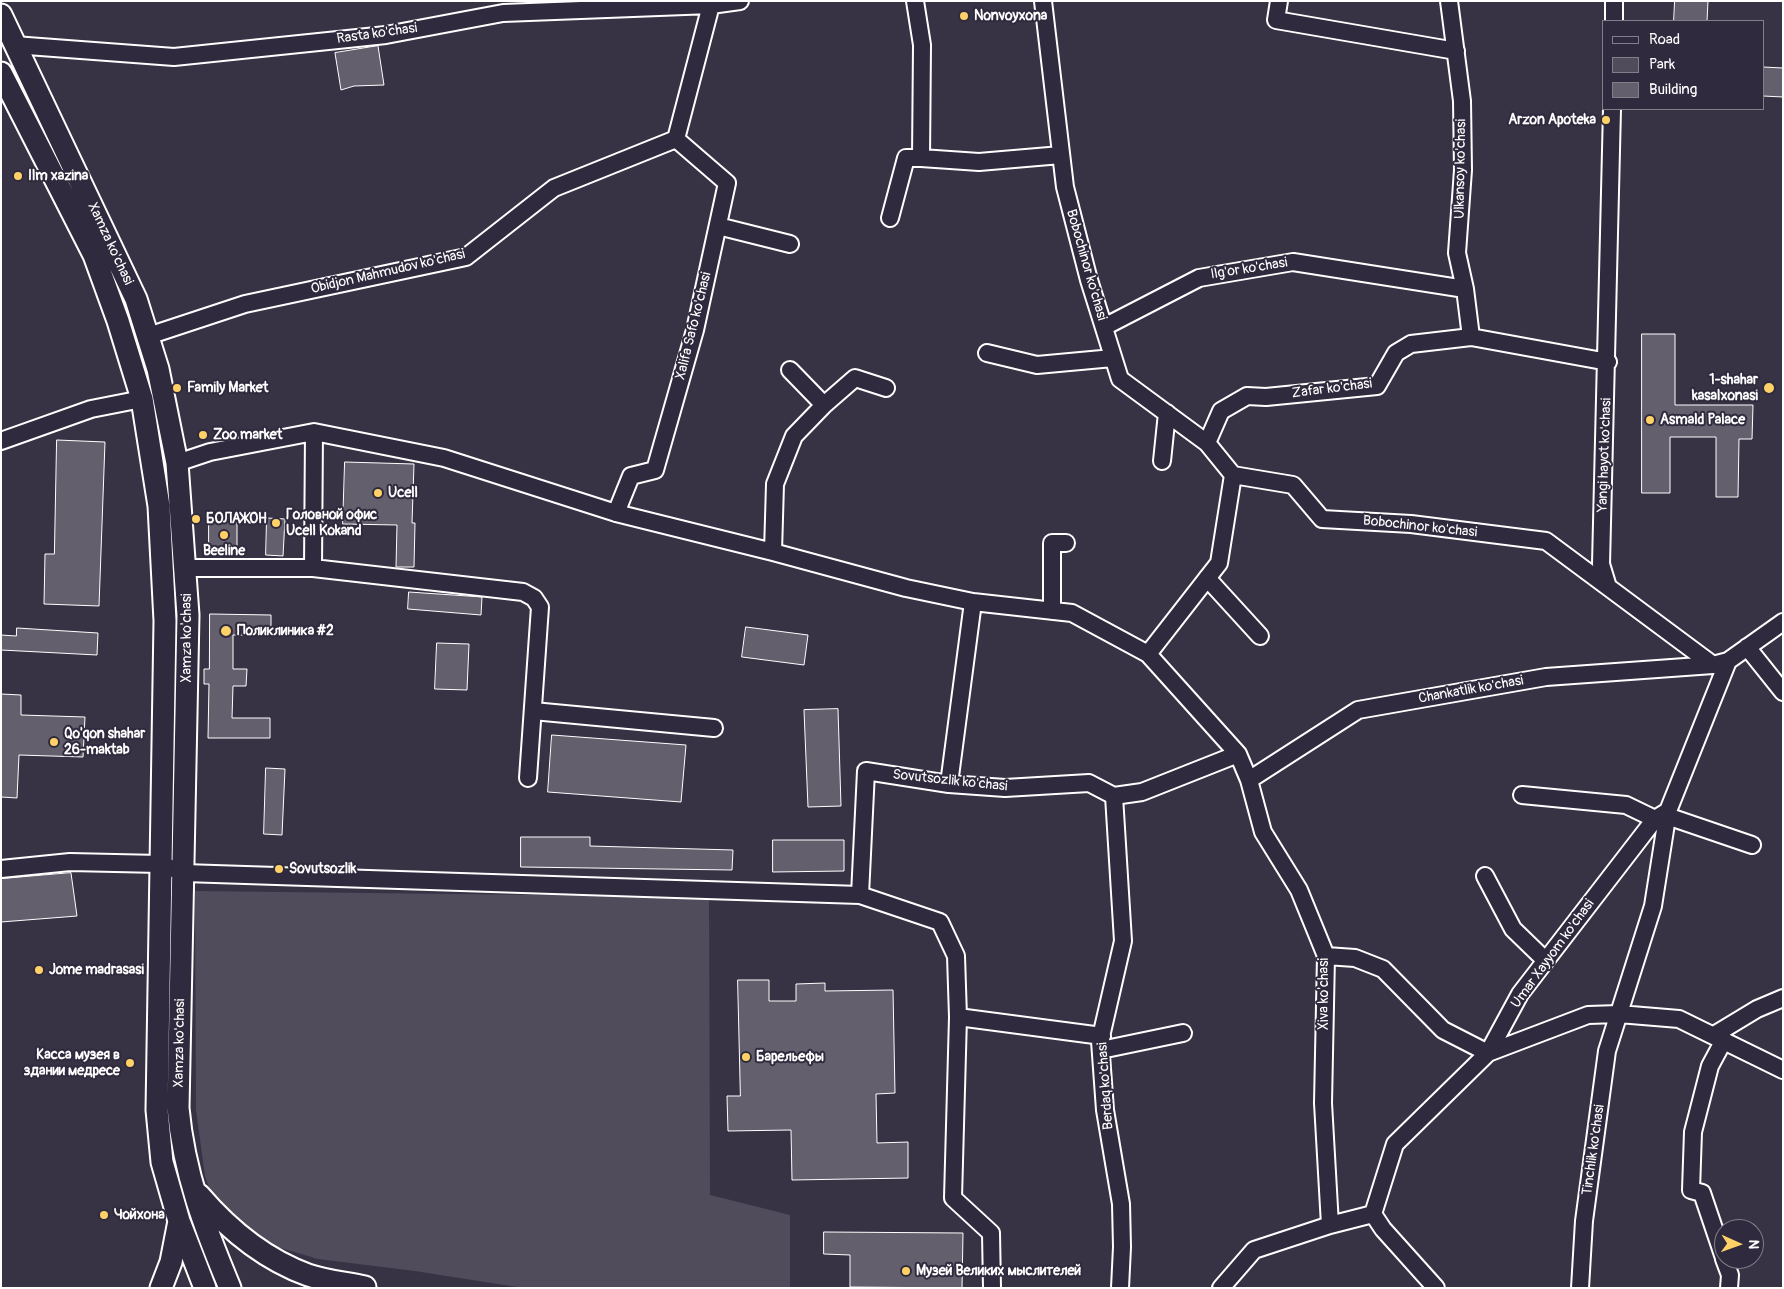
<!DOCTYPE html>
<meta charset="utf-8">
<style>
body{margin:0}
#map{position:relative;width:1784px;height:1289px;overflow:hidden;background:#373345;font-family:Pangolin,sans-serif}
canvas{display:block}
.frame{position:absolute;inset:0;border:2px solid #fff;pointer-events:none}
.legend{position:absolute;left:1602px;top:20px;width:162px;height:90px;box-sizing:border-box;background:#2f2a3d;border:1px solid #827f8b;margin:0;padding:6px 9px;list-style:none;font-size:15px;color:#fff}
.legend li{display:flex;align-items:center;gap:10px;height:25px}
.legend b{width:25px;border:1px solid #827f8b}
.north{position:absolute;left:1714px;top:1219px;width:50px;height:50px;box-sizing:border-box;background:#2f2a3d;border:1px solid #827f8b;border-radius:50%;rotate:92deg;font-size:14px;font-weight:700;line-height:20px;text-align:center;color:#fff}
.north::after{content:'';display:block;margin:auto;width:18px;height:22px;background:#ffd166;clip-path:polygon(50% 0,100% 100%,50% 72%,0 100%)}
</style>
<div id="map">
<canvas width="1784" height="1289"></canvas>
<div class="frame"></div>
<ul class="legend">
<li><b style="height:6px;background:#2f2a3d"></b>Road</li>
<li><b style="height:14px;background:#514c5c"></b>Park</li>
<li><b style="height:14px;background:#635f6d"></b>Building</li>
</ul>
<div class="north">N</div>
</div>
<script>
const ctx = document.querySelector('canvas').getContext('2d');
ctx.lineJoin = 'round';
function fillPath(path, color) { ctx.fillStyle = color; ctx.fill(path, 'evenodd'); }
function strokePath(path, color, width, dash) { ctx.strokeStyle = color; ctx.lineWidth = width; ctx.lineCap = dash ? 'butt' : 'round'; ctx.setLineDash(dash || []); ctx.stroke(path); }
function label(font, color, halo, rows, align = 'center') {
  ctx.font = font + ' Pangolin,sans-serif'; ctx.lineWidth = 4; ctx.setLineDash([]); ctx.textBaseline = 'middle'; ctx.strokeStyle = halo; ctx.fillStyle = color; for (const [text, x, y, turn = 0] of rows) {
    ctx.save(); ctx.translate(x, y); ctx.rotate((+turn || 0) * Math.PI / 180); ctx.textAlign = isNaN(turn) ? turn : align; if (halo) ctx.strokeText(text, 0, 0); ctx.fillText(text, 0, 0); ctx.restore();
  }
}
fillPath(new Path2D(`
 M195,891L709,897L710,1195L790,1215V1288H523L415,1271L318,1259L267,1244L214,1202L205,1176L196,1110Z`), '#514c5c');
const building = new Path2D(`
 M1675,1H1708L1707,21H1674Z
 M378,46L384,85L354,86L341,90L335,53Z
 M1763,67L1783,68V97L1763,96Z
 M1642,334H1675V405H1753L1752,439H1739L1738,497H1716V437H1670V493H1642Z
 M57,440L105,442L99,606L44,604L45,554H54Z
 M345,462L414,464L412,523H415L414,567H396L397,525L343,524Z
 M267,518L285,519L283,556L266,555Z
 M209,520H237V553H209Z
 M409,592L482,597L481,615L408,609Z
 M210,614L271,615V635H233V669H247L246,686H233L232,718H270V738H208L209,684H204V669H209Z
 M746,627L808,635L804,665L742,657Z
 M17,628L98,633L97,655L1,650V635L16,636Z
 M437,643L469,644L467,690L435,689Z
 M1,694L21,695V715L85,717L83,757L19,755L17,798L1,797Z
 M838,709L841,806L808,807L804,710Z
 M552,735L686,745L681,802L548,792Z
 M266,768L285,769L282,835L264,834Z
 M521,837H590V846L733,850L732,870L521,867Z
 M773,840H844V871L773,872Z
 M71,873L77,916L1,922V879Z
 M738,980H769V1001H796V984L825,983V991L893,990L895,1093L876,1094L877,1143L908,1142V1178L792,1180L791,1130L728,1131L727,1096H740Z
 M824,1232L963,1233L962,1288L850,1287V1255L824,1254Z`);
fillPath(building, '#635f6d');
strokePath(building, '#fff', 1);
const minor = new Path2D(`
 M1043,1L1065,187L1089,280L1120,379L1207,443L1233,475L1293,485L1322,519L1411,524L1546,541L1608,587
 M1279,1L1276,20L1456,51
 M1449,1L1462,101L1463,170L1457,253L1465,289L1471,337
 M1614,21V1
 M14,45L174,57L386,35L503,13L711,5L740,1
 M1612,109L1601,564L1608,587L1713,665L1728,661L1783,622
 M921,158L979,162L1061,155
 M890,218L906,158H921L922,45L915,1
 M718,226L790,244
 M1104,327L1199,278L1293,262L1465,289
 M148,336L245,304L466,257L554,188L676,139L711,5
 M987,353L1037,365L1113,358
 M790,370L824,405
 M1,441L91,409L142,399
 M1207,443L1221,411L1247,396L1266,397L1377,386L1396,353L1411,344L1471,337L1608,362
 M1162,461L1167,413
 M177,463L210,452L314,432L444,458L616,513L773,552L906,588L973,602L1072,613L1148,654L1238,754L1249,780L1263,832L1299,890L1326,956L1323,1103L1330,1225
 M616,513L631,476L655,470L695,330L727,183L676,139
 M773,552L775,484L794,436L824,405L855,378L886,388
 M185,568H313L523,592L534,598L540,607L528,778
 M313,568L314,432
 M1207,578L1260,636
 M1052,611V543H1066
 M1747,647L1783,692
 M1148,654L1219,563L1233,475
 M533,711L714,728
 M1249,780L1358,710L1546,677L1713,665
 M949,784L973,602
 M1522,795L1626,805L1655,819
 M1114,796L1123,941L1100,1041L1105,1110L1121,1204L1122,1247L1120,1288
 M1667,816L1752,845
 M1,869L70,862L160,864L184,873L860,895L940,922L956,956L958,1017L953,1198L991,1233L992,1288
 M1485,876L1513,929L1545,960
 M860,895L866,771L949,784L1005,788L1089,783L1114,796L1142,792L1238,754
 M1326,956L1355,958L1383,969L1443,1030L1488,1053L1588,1015L1619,1014L1679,1019L1783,1070
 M958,1017L1102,1036
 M1714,1035L1757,1009L1783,998
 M1101,1050L1183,1033
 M1373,1214L1383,1229L1436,1288
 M1724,1258L1702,1193L1691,1190L1693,1132L1710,1066L1724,1040
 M1724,1259L1730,1275L1729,1288
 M1221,1288L1254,1250L1330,1225L1373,1214L1395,1144L1488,1053L1520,994L1655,819L1668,811L1728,661
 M1580,1288L1584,1221L1607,1051L1653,906L1668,811`);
const major = new Path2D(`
 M1,15L136,299L158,369L177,463L188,615L178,1108C184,1174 205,1228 230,1288
 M1,73L94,255L118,321L142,399L159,506L165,621L157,1110L162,1162L179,1221L205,1288
 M199,1195C229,1230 264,1259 308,1275C325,1281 346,1283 365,1287
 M161,1288L171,1262L179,1221`);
strokePath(minor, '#fff', 20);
strokePath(major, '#fff', 25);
strokePath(minor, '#2f2a3d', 16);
strokePath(major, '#2f2a3d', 21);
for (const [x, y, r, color] of [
 [964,16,5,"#ffd166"],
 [1606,120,5,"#ffd166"],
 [18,176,5,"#ffd166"],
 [177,388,5,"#ffd166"],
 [1769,388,6,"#ffd166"],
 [1650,420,5,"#ffd166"],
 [203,435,5,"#ffd166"],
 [378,493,5,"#ffd166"],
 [196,519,5,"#ffd166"],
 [276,523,5,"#ffd166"],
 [224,535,5,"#ffd166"],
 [226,631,6,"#ffd166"],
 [54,742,5,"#ffd166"],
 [279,869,5,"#ffd166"],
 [39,970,5,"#ffd166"],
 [746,1057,5,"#ffd166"],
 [130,1063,5,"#ffd166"],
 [104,1215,5,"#ffd166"],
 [906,1271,5,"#ffd166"]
]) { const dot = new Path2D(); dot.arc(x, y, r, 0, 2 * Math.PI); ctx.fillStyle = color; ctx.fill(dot); strokePath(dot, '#2f2a3d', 2); }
label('bold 14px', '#fff', '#2f2a3d', [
 ["Nonvoyxona",974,16],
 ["Arzon Apoteka",1596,120,"right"],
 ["Ilm xazina",28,176],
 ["1-shahar",1758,380,"right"],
 ["kasalxonasi",1758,396,"right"],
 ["Family Market",187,388],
 ["Asmald Palace",1660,420],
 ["Zoo market",213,435],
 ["Ucell",388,493],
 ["Головной офис",286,515],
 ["Ucell Kokand",286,531],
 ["БОЛАЖОН",206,519],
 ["Beeline",224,551,"center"],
 ["Поликлиника #2",237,631],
 ["Qo'qon shahar",64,734],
 ["26-maktab",64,750],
 ["Sovutsozlik",289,869],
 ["Jome madrasasi",49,970],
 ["Касса музея в",120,1055,"right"],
 ["здании медресе",120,1071,"right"],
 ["Барельефы",756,1057],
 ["Чойхона",114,1215],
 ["Музей Великих мыслителей",916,1271]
], 'left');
label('14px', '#fff', '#2f2a3d', [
 ["Rasta ko'chasi",377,34,-8],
 ["Ulkansoy ko'chasi",1461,169,-89],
 ["Xamza ko'chasi",110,244,65],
 ["Bobochinor ko'chasi",1086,265,74],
 ["Ilg'or ko'chasi",1249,269,-9],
 ["Obidjon Mahmudov ko'chasi",388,272,-13],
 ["Xalifa Safo ko'chasi",694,326,-76],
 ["Zafar ko'chasi",1332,389,-7],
 ["Yangi hayot ko'chasi",1605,455,-88],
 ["Bobochinor ko'chasi",1420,527,6],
 ["Xamza ko'chasi",187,638,-90],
 ["Chankatlik ko'chasi",1471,690,-10],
 ["Sovutsozlik ko'chasi",950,781,6],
 ["Umar Xayyom ko'chasi",1553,954,-54],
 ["Xiva ko'chasi",1324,994,-90],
 ["Xamza ko'chasi",180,1043,-89],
 ["Berdaq ko'chasi",1106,1086,-94],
 ["Tinchlik ko'chasi",1594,1150,-82]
]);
</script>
